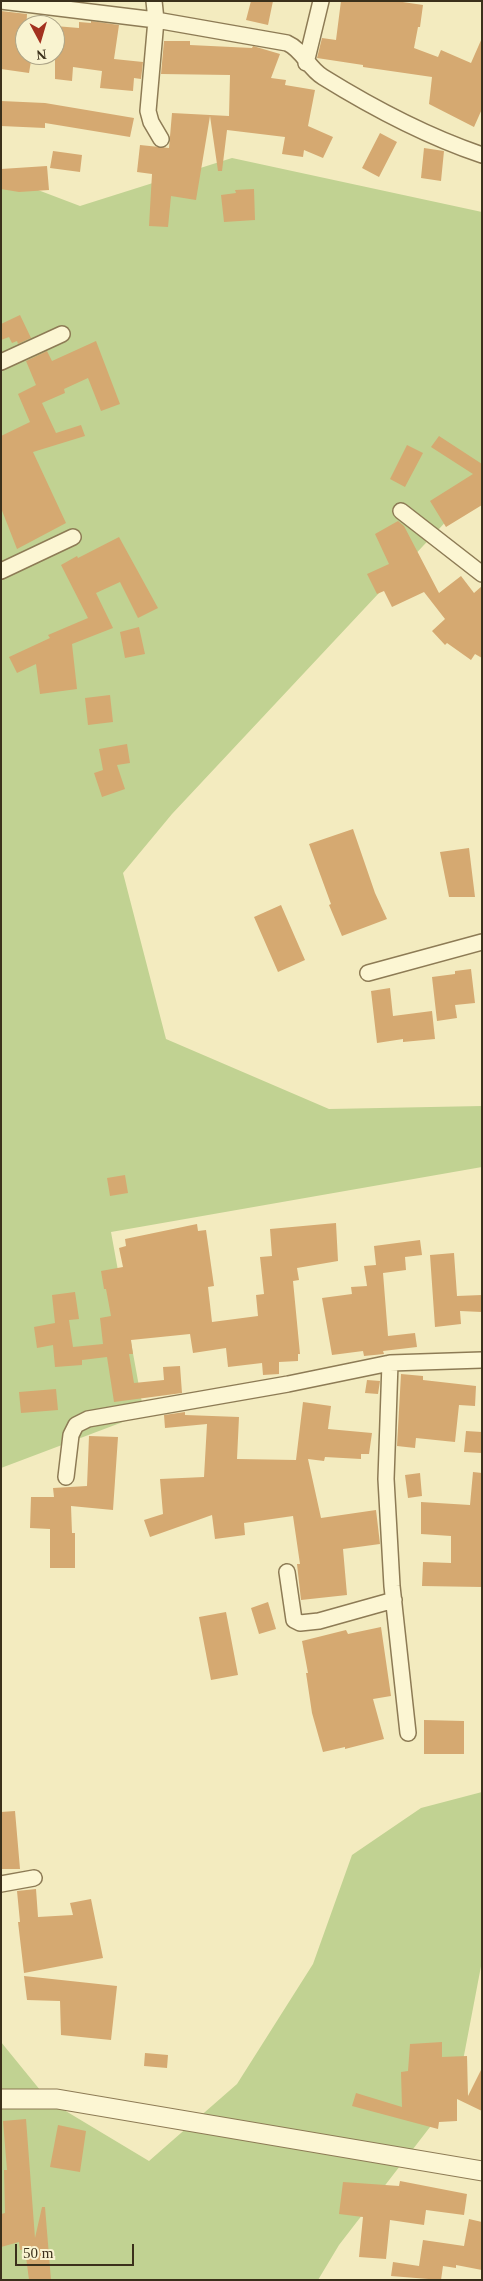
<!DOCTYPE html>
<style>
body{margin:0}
#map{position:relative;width:483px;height:2281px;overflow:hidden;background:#f3ebbf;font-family:"Times New Roman",serif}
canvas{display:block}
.frame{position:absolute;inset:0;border:2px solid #3b301b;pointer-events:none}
.north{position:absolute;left:15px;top:15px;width:50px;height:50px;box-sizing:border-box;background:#f9f3d0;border:1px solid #ada588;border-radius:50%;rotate:174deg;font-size:14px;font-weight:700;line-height:20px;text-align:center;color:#3b301b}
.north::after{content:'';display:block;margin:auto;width:18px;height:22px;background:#a3311f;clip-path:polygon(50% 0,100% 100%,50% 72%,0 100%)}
.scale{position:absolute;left:15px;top:2244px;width:119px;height:22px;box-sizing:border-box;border:2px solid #3b301b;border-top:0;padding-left:6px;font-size:15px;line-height:18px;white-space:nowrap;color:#3b301b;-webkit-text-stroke:4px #f9f3d0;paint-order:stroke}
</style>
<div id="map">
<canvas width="483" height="2281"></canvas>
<div class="frame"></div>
<div class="north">N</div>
<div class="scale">50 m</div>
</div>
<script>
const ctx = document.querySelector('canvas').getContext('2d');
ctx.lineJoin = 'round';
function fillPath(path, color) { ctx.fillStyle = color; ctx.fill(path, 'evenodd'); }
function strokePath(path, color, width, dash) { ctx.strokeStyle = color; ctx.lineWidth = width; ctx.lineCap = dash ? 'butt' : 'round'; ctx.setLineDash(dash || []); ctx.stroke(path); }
fillPath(new Path2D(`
 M232,158L482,212V483L172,814L123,873L166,1039L329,1109L482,1106V1167L111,1232L144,1414L1,1468V176L80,206Z
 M482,1792V1961L457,2092L339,2245L318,2280H1V2042L49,2101L149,2161L237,2084L313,1964L352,1855L421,1808Z`), '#c1d292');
fillPath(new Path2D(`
 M251,1H273L268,25L246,20Z
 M341,1H396L423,5L420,27H418L414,48L438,57L441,50L471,63L482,38V109L474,127L429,104L432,77L363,67V65L317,58L322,38L336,40Z
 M1,11L27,14L25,55H32L29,73L1,69Z
 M91,21L119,25L114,59L143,62L141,79L134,78L133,91L100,88L102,71L73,67L72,81L55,79V26L79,28V22L91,23Z
 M164,41H190V45L252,48L253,46L280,54L271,78L286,80L285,85L315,90L308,126L333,137L323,158L304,150L303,157L282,154L285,137L227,130L222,171H218L210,116L196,200L171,196L168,227L149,226L152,174L137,172L140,145L169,148L172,113L229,116L230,75L161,74Z
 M1,101L45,103L134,118L130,137L45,123V128L1,126Z
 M380,133L397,142L379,177L362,168Z
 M424,148L444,151L441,181L421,178Z
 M53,151L82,155L80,172L50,168Z
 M47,166L49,190L19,192L1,189V169Z
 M254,189L255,220L224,222L221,195L236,193L235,190Z
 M20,315L31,338L18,344L17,341L12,343L9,337L1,340V324Z
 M96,341L120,404L101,411L88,378L64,389L65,393L42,403L56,433L81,425L85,436L33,452L66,523L17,549L1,508V436L30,422L18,394L36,385L26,361L47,351L52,361Z
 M439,436L482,464V505L446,527L430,501L473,474L431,447Z
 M407,445L423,453L405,487L390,479Z
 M398,521L404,526L439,593L461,576L474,593L482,586V658L475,654L471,660L447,643L445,645L432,631L445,619L424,592L392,607L384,591L377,594L367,574L389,564L375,534Z
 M119,537L158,608L138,618L120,582L96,593L113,628L72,644L77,689L40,694L36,664L17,673L9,657L50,638L48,635L88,618L61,565L77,556L78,558Z
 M139,627L145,654L125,658L120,632Z
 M110,695L113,722L88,725L85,698Z
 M127,744L130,763L117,765L125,789L102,797L94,773L103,770L99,749Z
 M353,829L375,893L387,919L342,936L329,905L331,904L309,844Z
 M469,848L475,897H449L440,852Z
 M281,905L305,960L278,972L254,917Z
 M471,969L475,1003L455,1005L457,1018L437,1021L432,977L455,974V971Z
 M390,988L393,1016L432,1011L435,1039L403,1042V1039L377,1043L371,991Z
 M125,1175L128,1193L110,1196L107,1178Z
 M336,1223L338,1261L297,1268L299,1280L293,1281L300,1354H298V1361L279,1362V1374L263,1375L262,1363L228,1367L226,1348L193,1353L190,1334L131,1340L133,1354H129L134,1383L164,1380L163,1367L180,1366L182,1393L114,1402L107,1357L82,1360V1365L55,1367L53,1345L37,1348L34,1327L55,1323L52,1295L75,1292L79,1319L69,1320L73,1347L103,1344L100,1318L111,1316L106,1289H104L101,1271L123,1267L119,1248L126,1246L125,1239L197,1224L198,1231L206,1230L214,1286L208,1287L212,1322L258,1316L256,1295L264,1294L260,1257L272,1256L270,1229Z
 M420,1240L422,1255L405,1257L406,1270L383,1273L388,1336L415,1333L417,1347L383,1351L384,1354L364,1356L363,1351L332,1355L322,1298L352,1294L351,1287L367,1286L364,1266L376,1265L374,1246Z
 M454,1253L457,1296L482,1295V1312L460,1311L461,1324L435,1327L430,1255Z
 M401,1374L423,1376V1380L476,1386L475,1406L459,1405L455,1442L416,1438L415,1448L397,1446Z
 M367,1380L380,1381L378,1394L365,1393Z
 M56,1389L58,1410L21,1413L19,1392Z
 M303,1402L331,1406L328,1429L372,1433L369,1454H361V1459L325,1457L324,1461L308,1459L321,1518L376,1510L380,1544L343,1549L347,1595L301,1600L297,1564H300L293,1516L244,1523L245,1535L215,1539L212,1515L150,1537L144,1520L163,1514L160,1479L204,1477L207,1424L165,1428L164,1415L185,1412V1415L239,1417L237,1459L296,1460Z
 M466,1431L482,1432V1453L464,1452Z
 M89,1436L118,1437L113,1510L71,1506L72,1533H75V1568H50V1529L30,1528L31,1497H54L53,1488L87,1486Z
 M473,1472L482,1473V1587L422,1586L423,1562L451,1563V1536L421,1534V1502L470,1505Z
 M420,1473L422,1496L408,1498L405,1475Z
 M268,1602L276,1629L259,1634L251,1608Z
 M226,1612L238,1675L211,1680L199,1617Z
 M381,1627L391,1696L373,1699L384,1739L345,1749V1747L323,1752L312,1713L306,1673H308L302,1641L346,1630L348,1634Z
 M424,1720L464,1721V1754H424Z
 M15,1811L20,1869H1V1812Z
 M36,1889L38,1917L73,1915L70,1903L91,1899L103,1958L24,1973L18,1922H20L17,1891Z
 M24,1976L117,1986L111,2040L61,2035L60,2001L27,2000Z
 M442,2042V2057L467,2056L468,2096L482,2068V2111L457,2099V2121L439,2122L438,2129L352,2106L356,2093L402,2107L401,2072L408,2071L410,2044Z
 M145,2053L168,2055L167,2068L144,2066Z
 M26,2119L35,2238L42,2207H45L51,2280H29L25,2249L20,2250L19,2242L1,2247V2214L5,2213L4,2170H7L3,2121Z
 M58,2125L86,2131L80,2172L50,2167Z
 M400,2181L467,2194L464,2215L426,2210L424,2225L390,2220L386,2259L359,2257L363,2217L339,2214L343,2182L399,2186Z
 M469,2219L482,2222V2270L456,2265V2268L443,2266L441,2280L391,2276L393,2262L419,2266L423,2240L464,2246Z`), '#d5a971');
const minor = new Path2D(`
 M1,1L156,20L287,43C303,50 308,68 323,77C373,108 426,136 482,155
 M154,1L156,20L148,111L151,122L161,139
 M306,63L321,1
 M1,362L62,334
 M401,511L482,574
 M1,571L73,537
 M368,973L482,942
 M390,1363L386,1479L392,1586L408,1733
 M66,1477L71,1435L76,1425L88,1419L288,1384L390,1363L482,1360
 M287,1572L294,1620L300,1623L319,1621L394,1600
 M1,1884L34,1878`);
const tertiary = new Path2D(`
 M1,2099H57L482,2171`);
strokePath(minor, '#8d7b55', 18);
strokePath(tertiary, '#8d7b55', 21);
strokePath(minor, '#fcf6d3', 15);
strokePath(tertiary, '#fcf6d3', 19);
</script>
